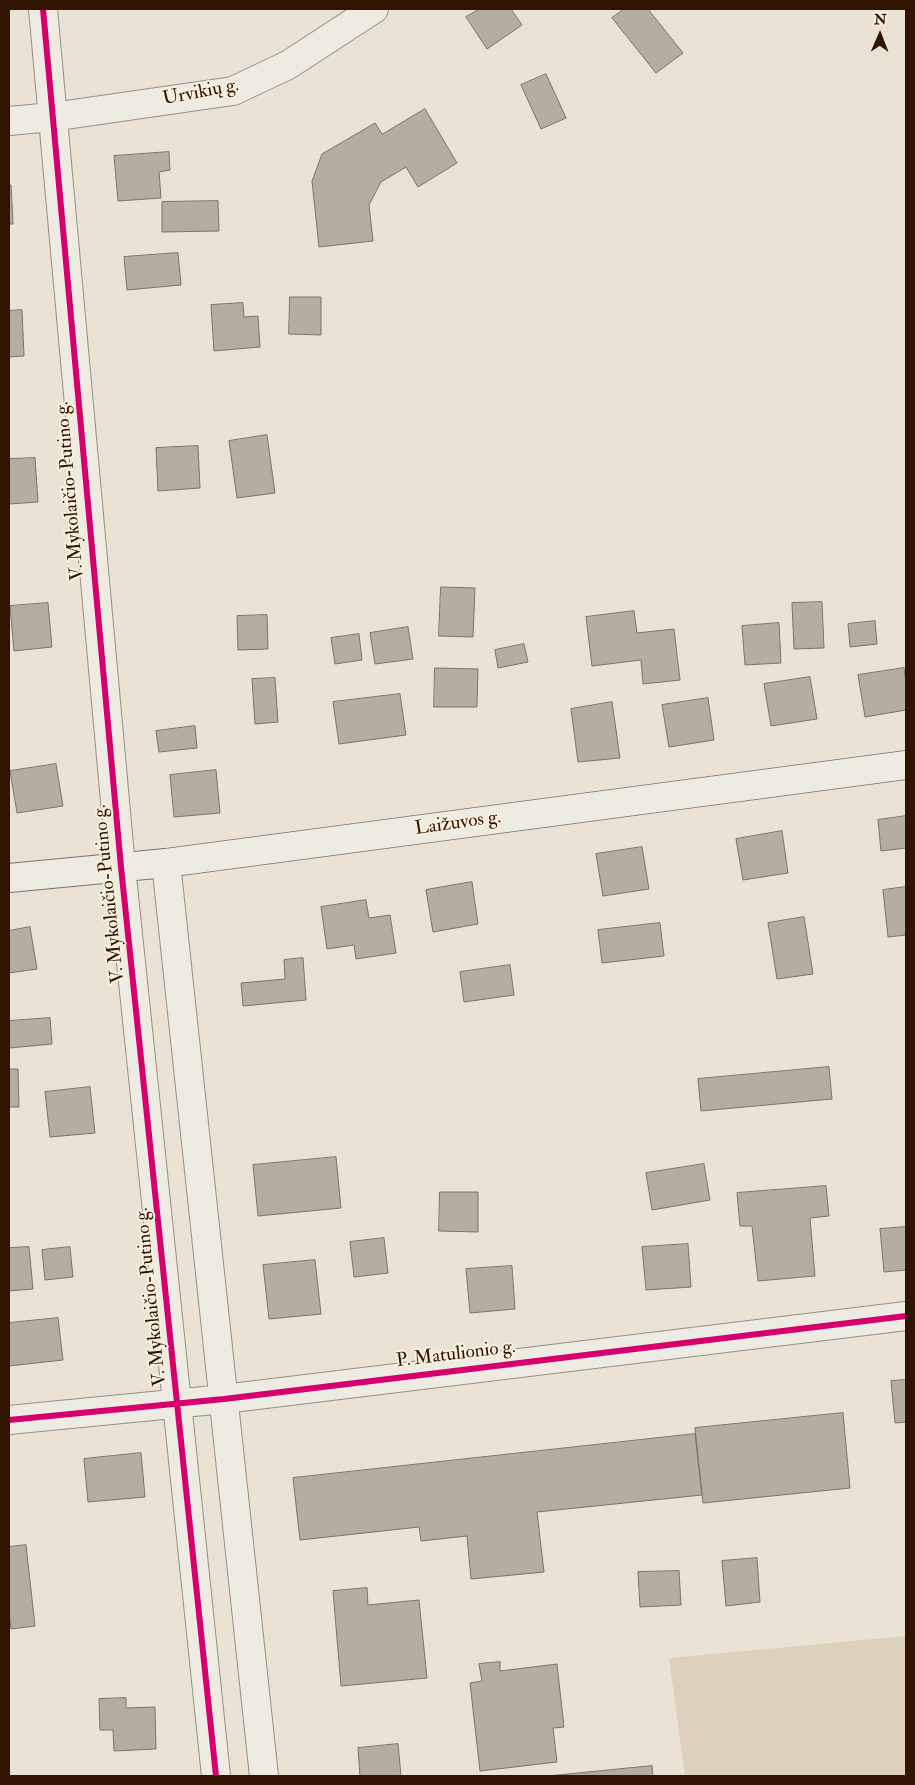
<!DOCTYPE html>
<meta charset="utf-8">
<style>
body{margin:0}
#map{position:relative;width:915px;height:1785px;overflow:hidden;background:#eae3d5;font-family:"IM FELL Double Pica",serif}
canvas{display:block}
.frame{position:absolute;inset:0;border:10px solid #311400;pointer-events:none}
.north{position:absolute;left:855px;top:10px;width:50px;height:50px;-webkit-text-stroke:4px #f7efde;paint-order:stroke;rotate:1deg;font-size:14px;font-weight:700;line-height:20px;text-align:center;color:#311400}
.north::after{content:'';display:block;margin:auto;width:18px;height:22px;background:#311400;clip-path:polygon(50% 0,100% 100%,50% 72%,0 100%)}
</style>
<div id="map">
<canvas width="915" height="1785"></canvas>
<div class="frame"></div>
<div class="north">N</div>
</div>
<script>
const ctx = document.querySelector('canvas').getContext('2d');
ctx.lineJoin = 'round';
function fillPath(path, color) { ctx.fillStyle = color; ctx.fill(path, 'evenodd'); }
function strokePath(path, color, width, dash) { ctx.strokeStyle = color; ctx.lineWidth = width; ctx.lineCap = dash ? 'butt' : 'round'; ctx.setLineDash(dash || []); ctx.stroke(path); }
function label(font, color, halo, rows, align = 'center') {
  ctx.font = font + ' "IM FELL Double Pica",serif'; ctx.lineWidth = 4; ctx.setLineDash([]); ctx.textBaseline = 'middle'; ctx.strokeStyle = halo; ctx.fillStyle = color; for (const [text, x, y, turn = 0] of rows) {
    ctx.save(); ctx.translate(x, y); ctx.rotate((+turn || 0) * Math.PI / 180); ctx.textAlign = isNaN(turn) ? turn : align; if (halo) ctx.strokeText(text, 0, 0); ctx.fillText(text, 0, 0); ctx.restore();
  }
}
fillPath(new Path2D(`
 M906,1636V1776H685L669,1658Z`), '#ddd1bd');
const building = new Path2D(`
 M480,9H511L522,25L487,49L466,17Z
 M624,9H648L683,53L656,73L612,18Z
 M546,74L566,118L541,129L521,85Z
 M425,109L457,163L418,187L406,167L381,182L369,205L373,241L319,247L312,181L322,154L375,123L382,134Z
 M169,152L170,170L159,172L161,198L118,201L114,156Z
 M9,185H11L13,224H9Z
 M218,201L219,231L162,232V202Z
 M178,253L181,285L127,290L124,257Z
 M290,297H321V335L289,334Z
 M243,303L244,317L258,316L260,347L214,351L211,305Z
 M22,310L24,356L9,357V311Z
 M267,435L275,493L237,498L229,441Z
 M198,446L200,488L158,491L156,448Z
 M35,458L38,502L9,504V459Z
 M441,587L475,588L473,637L439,636Z
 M822,602L824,648L794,649L792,603Z
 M48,603L52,647L14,651L10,606Z
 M634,611L637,633L674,629L680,680L643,684L641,660L592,666L586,617Z
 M267,615L268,649L238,650L237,616Z
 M875,621L877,644L850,647L848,624Z
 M779,623L781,663L745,665L742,626Z
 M408,627L413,659L375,664L370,633Z
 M359,634L362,660L335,664L331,638Z
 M524,644L528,662L498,668L495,650Z
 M435,668L478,669L477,707H434Z
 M904,668L906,683V710L865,717L858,675Z
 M810,677L817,719L771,726L764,684Z
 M275,678L278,722L255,724L252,679Z
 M400,694L406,735L339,744L333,702Z
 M708,698L714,740L669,747L662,705Z
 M612,702L620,758L578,762L571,709Z
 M195,726L197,748L159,752L156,731Z
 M56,764L63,806L17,813L10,771Z
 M216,770L220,813L174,817L170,775Z
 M906,816V848L881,851L878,820Z
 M782,831L788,873L743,880L736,839Z
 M642,847L649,889L603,896L596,854Z
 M472,882L478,924L433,932L426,890Z
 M906,887V935L888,937L883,890Z
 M366,900L369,918L390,915L396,953L356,959L354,945L327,949L321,907Z
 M804,917L813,974L777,979L768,923Z
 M660,923L664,956L602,963L598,930Z
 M30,927L37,969L9,973V931Z
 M303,958L306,1000L243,1006L241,983L285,979L284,960Z
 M510,965L514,995L464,1002L460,972Z
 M50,1018L52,1044L9,1048V1021Z
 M829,1067L832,1099L701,1111L698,1079Z
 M9,1069H18L19,1107H9Z
 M90,1087L95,1133L50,1137L45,1092Z
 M336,1157L341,1208L258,1216L253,1165Z
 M704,1164L710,1200L652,1210L646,1173Z
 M826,1186L829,1216L810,1218L815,1276L758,1281L752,1226H740L737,1193Z
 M440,1192H478V1232L439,1231Z
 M906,1227V1270L884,1272L880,1229Z
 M384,1238L388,1273L354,1277L350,1242Z
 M688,1244L691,1287L646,1290L642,1247Z
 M29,1247L33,1289L9,1291V1248Z
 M70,1247L73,1277L45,1280L42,1250Z
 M315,1260L321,1314L269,1319L263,1265Z
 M512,1266L515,1309L470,1313L466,1269Z
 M58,1318L63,1360L9,1366V1323Z
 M906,1380V1422L895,1423L891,1381Z
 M843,1413L850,1488L703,1503L695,1428Z
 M695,1434L702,1495L537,1512L544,1572L471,1579L467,1536L421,1541L419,1527L300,1540L293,1478Z
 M141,1453L145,1497L88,1502L84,1459Z
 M26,1545L35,1626L11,1629L9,1611V1547Z
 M757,1558L760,1602L726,1606L722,1561Z
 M679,1571L681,1605L640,1607L638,1572Z
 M367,1588L368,1605L419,1600L427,1678L341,1686L333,1591Z
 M500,1662V1671L557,1664L564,1727L553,1728L557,1762L480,1771L470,1683L482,1681L479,1664Z
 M126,1698V1708L155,1707L156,1749L114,1751L113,1730H100L99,1699Z
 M398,1744L401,1776H360L358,1748Z
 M652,1766L653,1776H548Z`);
fillPath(building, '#b4ada2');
strokePath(building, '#7b7369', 1);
const street = new Path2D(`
 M43,9L121,867L216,1776
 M9,121L52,117L233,91L288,65L374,9
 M166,863L264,1776
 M9,1420L224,1399L906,1316`);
const secondary = new Path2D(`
 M9,878L166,863L906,765`);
strokePath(street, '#978f84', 30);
strokePath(secondary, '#7b7369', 30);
strokePath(street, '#eeebe3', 28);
strokePath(secondary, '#eeebe3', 28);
strokePath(new Path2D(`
 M43,9L121,867L216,1776
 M9,1420L224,1399L906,1316`), '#d6006c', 6);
label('19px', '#311400', '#f7efde', [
 ["Urvikių g.",201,93,-11],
 ["V. Mykolaičio-Putino g.",71,491,-95],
 ["Laižuvos g.",458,824,-8],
 ["V. Mykolaičio-Putino g.",110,894,-96],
 ["V. Mykolaičio-Putino g.",152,1297,-96],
 ["P. Matulionio g.",456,1355,-7]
]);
</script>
